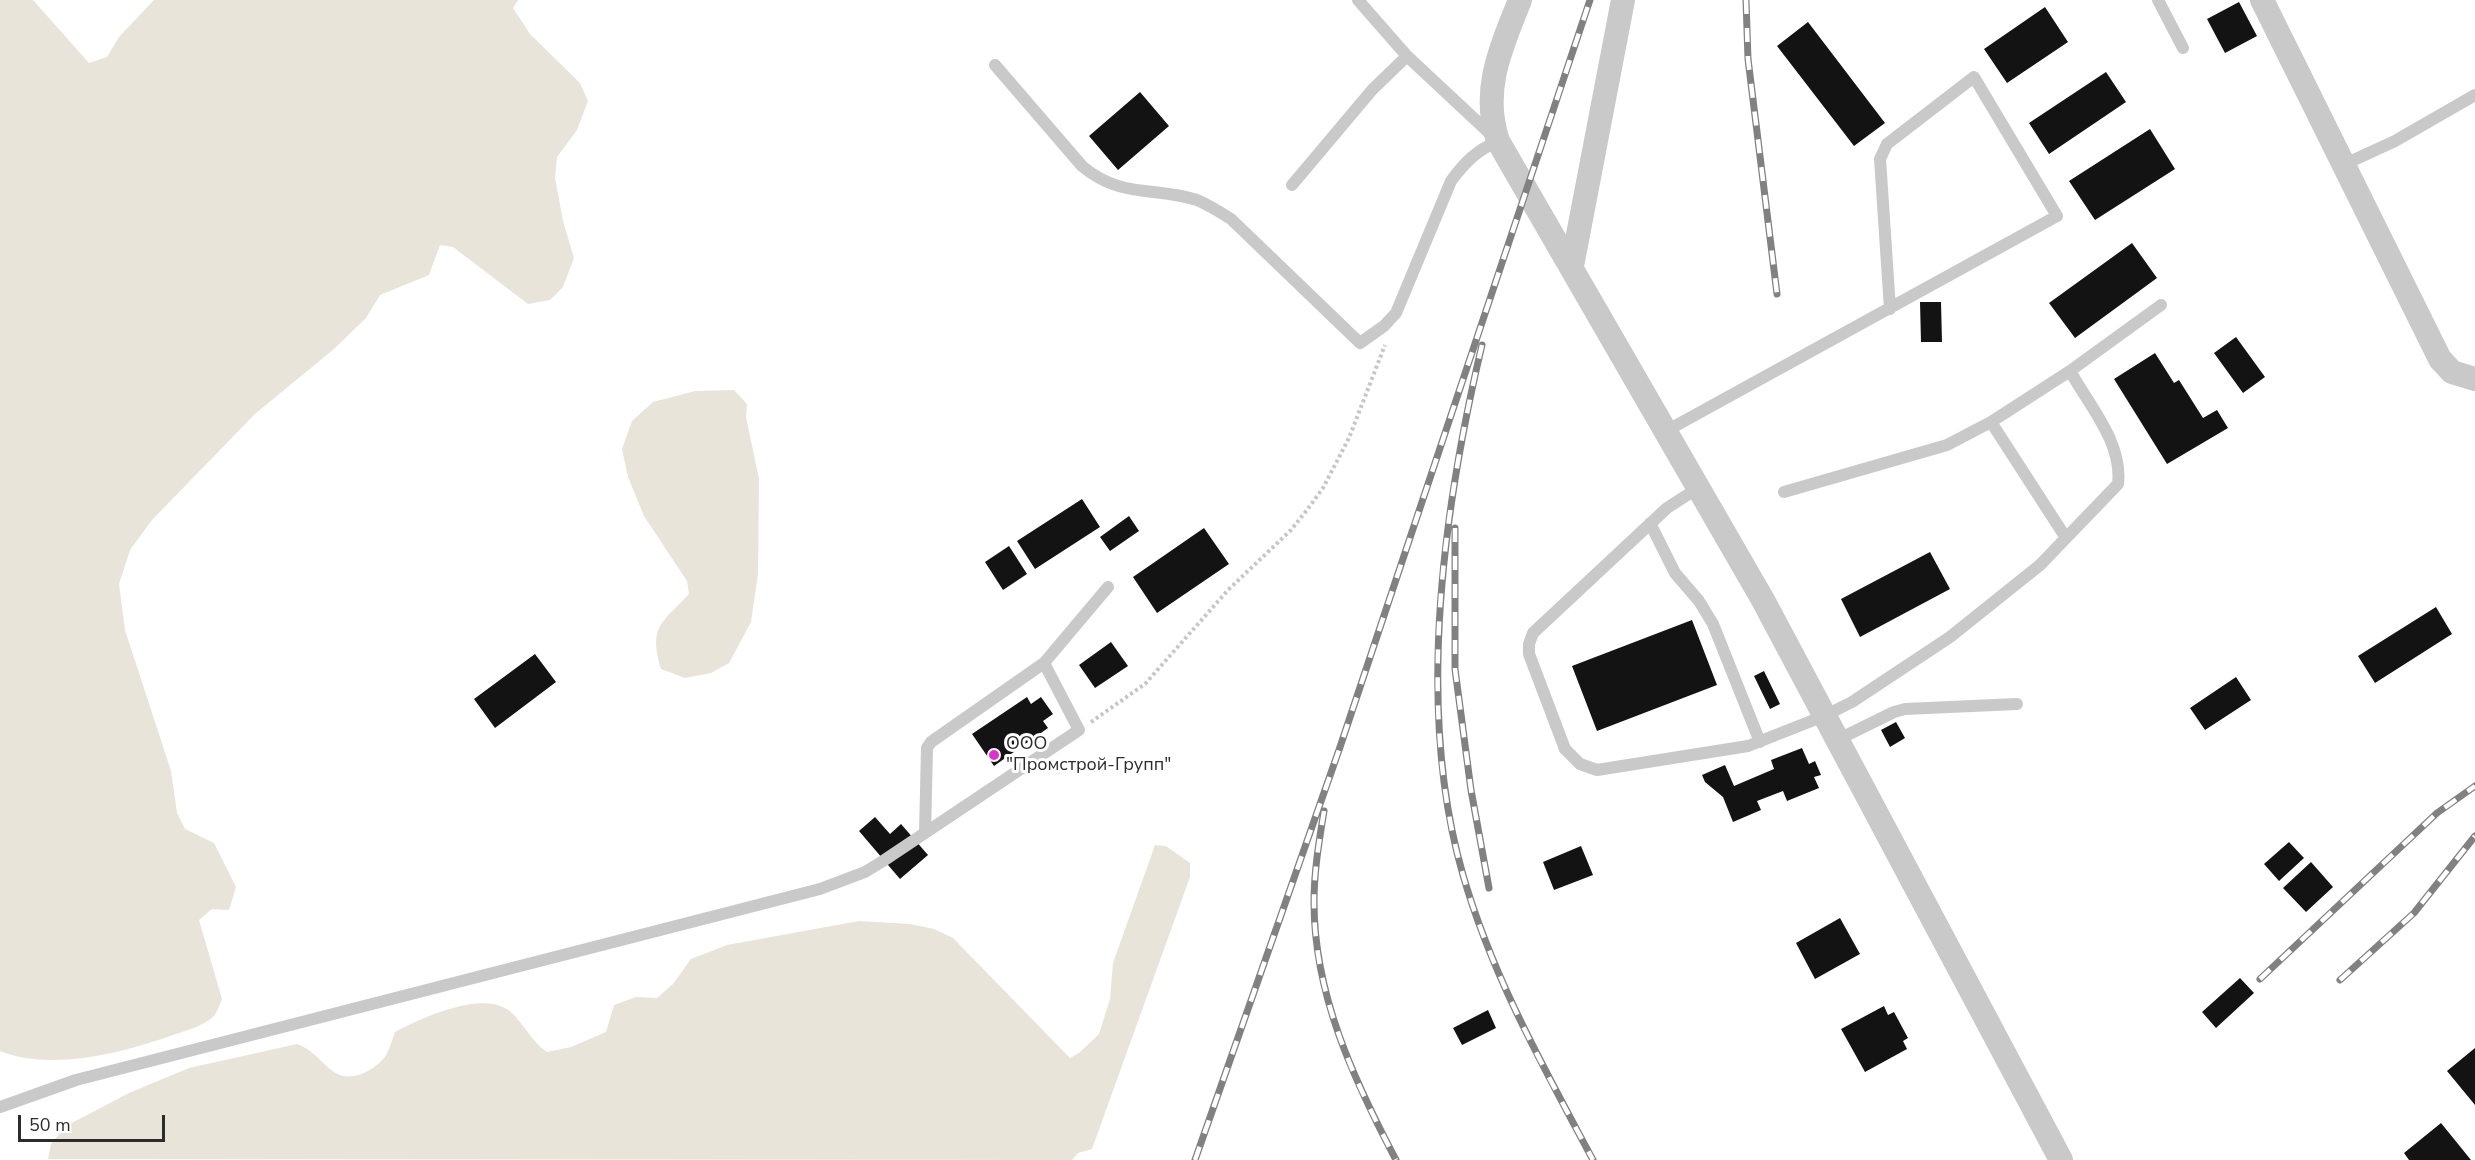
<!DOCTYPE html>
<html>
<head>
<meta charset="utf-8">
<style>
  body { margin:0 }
  #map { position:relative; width:2475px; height:1160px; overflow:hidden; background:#fff; font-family:"Nunito Sans",sans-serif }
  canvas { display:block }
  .scale { position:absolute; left:18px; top:1115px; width:147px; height:27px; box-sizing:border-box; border:3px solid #2c2c2c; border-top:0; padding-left:8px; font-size:18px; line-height:21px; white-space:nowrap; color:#2c2c2c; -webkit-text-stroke:4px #fff; paint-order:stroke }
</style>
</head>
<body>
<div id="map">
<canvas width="2475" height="1160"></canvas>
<div class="scale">50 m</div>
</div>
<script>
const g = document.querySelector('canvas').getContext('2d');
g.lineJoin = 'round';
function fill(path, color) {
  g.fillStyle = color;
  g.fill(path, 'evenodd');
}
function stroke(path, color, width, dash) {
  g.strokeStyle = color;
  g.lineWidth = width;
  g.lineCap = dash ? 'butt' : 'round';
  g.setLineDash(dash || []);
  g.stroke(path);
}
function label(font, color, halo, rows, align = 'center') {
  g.font = font + ' "Nunito Sans",sans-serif';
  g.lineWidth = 6;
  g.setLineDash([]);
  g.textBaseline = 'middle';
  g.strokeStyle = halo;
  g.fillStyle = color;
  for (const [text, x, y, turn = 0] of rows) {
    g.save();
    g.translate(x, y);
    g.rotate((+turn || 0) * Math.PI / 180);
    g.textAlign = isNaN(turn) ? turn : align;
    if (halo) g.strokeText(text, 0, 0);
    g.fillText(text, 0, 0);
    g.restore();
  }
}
const green = new Path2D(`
  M0,0H33L89,63L107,57L119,37L154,0H518L513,8L530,34L580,83L588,101L577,130L557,157L555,178L563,221L574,258L563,287L550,300L528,304L453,247L440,245L429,275L380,295L366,318L334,349L255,414L152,520L130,550L119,584L125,630L171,771L177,813L185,829L214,843L236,887L229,910L212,909L199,920L222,999C220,1004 217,1012 214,1016C205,1025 188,1030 176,1034C126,1052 52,1072 0,1051Z
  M734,390L747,404L746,417L759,479L758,574L751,622L729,663L711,673L685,678L661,669C648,626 662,623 689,594L687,581L644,516L628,477L622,449L632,421L653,402L695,391Z
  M1155,845L1166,846L1190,863V877L1092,1149L1078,1153L1072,1160L48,1159L51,1144L66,1126L129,1093L189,1068L297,1044C315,1051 319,1061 334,1072C350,1083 372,1072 384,1058C389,1052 392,1040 395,1032C422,1018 487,987 513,1014C526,1027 531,1041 547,1052L571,1047L606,1032L614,1005L636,997L657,998L673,984L691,959L727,945L859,921L910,924L934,929L953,938L1070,1058L1079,1053L1099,1034L1110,999L1113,963Z`);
const building = new Path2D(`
  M2239,2L2257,36L2225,53L2207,19Z
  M2045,7L2068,42L2007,83L1984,49Z
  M1808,22L1885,123L1854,146L1777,46Z
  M2106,72L2126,102L2049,154L2029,123Z
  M1140,92L1169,126L1118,170L1089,136Z
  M2150,129L2175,169L2095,220L2069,181Z
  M2132,243L2157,278L2075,338L2049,303Z
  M1920,302H1941L1942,342H1921Z
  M2236,337L2265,377L2243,393L2214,353Z
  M2155,353L2174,383L2179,380L2203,418L2217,410L2228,428L2167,464L2114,379Z
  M1082,499L1100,527L1035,569L1017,541Z
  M1129,516L1139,531L1110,551L1100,537Z
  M1204,528L1229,564L1157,613L1133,577Z
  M1009,546L1027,574L1003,590L985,562Z
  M1930,552L1950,589L1860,637L1841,599Z
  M2436,607L2452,634L2375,683L2358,656Z
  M1692,620L1717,685L1597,731L1572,666Z
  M1111,642L1128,666L1095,688L1079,665Z
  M535,654L556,682L495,728L474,699Z
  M1764,671L1780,704L1770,709L1754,676Z
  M2236,677L2251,700L2205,730L2190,708Z
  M1027,697L1031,704L1041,697L1053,714L1043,721L1048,728L994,766L972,734Z
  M1896,722L1905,738L1890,747L1881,730Z
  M1802,748L1809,764L1815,761L1821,775L1814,777L1819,788L1787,801L1783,791L1757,801L1761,810L1733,822L1723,797L1705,782L1702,775L1725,765L1734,786L1774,769L1771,760Z
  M875,817L890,834L901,824L928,855L900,879L859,831Z
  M2289,842L2304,858L2279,881L2264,864Z
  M1581,846L1593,875L1554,890L1543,862Z
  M2311,862L2333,887L2306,912L2283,888Z
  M1840,918L1860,954L1815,979L1796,943Z
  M2240,978L2254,993L2216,1028L2202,1012Z
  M1884,1006L1888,1015L1894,1012L1908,1038L1903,1041L1907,1049L1865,1072L1841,1029Z
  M1488,1010L1496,1028L1462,1045L1453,1028Z
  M2475,1048V1105L2447,1071Z
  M2441,1123L2471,1160H2409L2404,1153Z`);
const path = new Path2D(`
  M1091,722L1145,684L1228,590L1291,530L1307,510L1323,488L1349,438L1385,345`);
const service = new Path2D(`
  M2158,0L2183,48
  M995,65L1082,166C1121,199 1154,186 1197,200C1209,205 1220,212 1231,219L1360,343L1384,326L1396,313L1451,181C1465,162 1476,151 1498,141L1407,56L1358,0
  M2345,164L2395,141L2475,95
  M1292,185L1372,90L1407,56
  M1991,422L2066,538
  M1666,431L2057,216L1974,77L1887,144L1880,159L1890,309
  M1698,488L1667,508L1533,633L1529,644V654L1565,749L1580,764L1597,770L1748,746L1824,716L1852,702L1950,637L2040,565L2118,484C2123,443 2089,405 2070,371L2161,305
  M1784,492L1947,445L1991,422L2070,371
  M1650,523L1675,573L1699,601L1713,624L1760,742
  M1837,740L1894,712L1905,709L2017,704
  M925,833L927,748L931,742L1044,663
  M0,1107L76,1080L820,889L865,872L883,861L1079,730L1044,663L1108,587`);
const minor = new Path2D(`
  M1520,0C1501,48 1481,90 1498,141L1763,600L2061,1160
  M2262,0L2440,359L2452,372L2475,379
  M1572,266L1623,0`);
const rail = new Path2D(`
  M1746,0L1748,59L1777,294
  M1482,345C1443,510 1415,710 1463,875C1492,976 1544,1068 1593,1160
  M1455,528V669L1471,790L1489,888
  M1324,811C1319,842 1314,871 1314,902C1314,995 1354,1080 1396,1160
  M2260,979L2437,813L2475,786
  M2340,980L2414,913L2475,836
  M1195,1160L1339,750L1590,0`);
const markers = [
  [994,755,6,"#de33ca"]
];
const poiNames = [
  ["ООО",1006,745],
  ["\"Промстрой-Групп\"",1006,766]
];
fill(green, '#e9e4da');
fill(building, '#131313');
stroke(path, '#c6c6c6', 4, [3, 3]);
stroke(service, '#c9c9c9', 12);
stroke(minor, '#c9c9c9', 24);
stroke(rail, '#818181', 7);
stroke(rail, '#fff', 4.5, [14]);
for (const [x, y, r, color] of markers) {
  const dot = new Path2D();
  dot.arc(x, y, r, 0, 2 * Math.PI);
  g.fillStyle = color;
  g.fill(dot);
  stroke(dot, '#fff', 2);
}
label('18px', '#2c2c2c', '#fff', poiNames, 'left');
</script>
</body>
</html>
